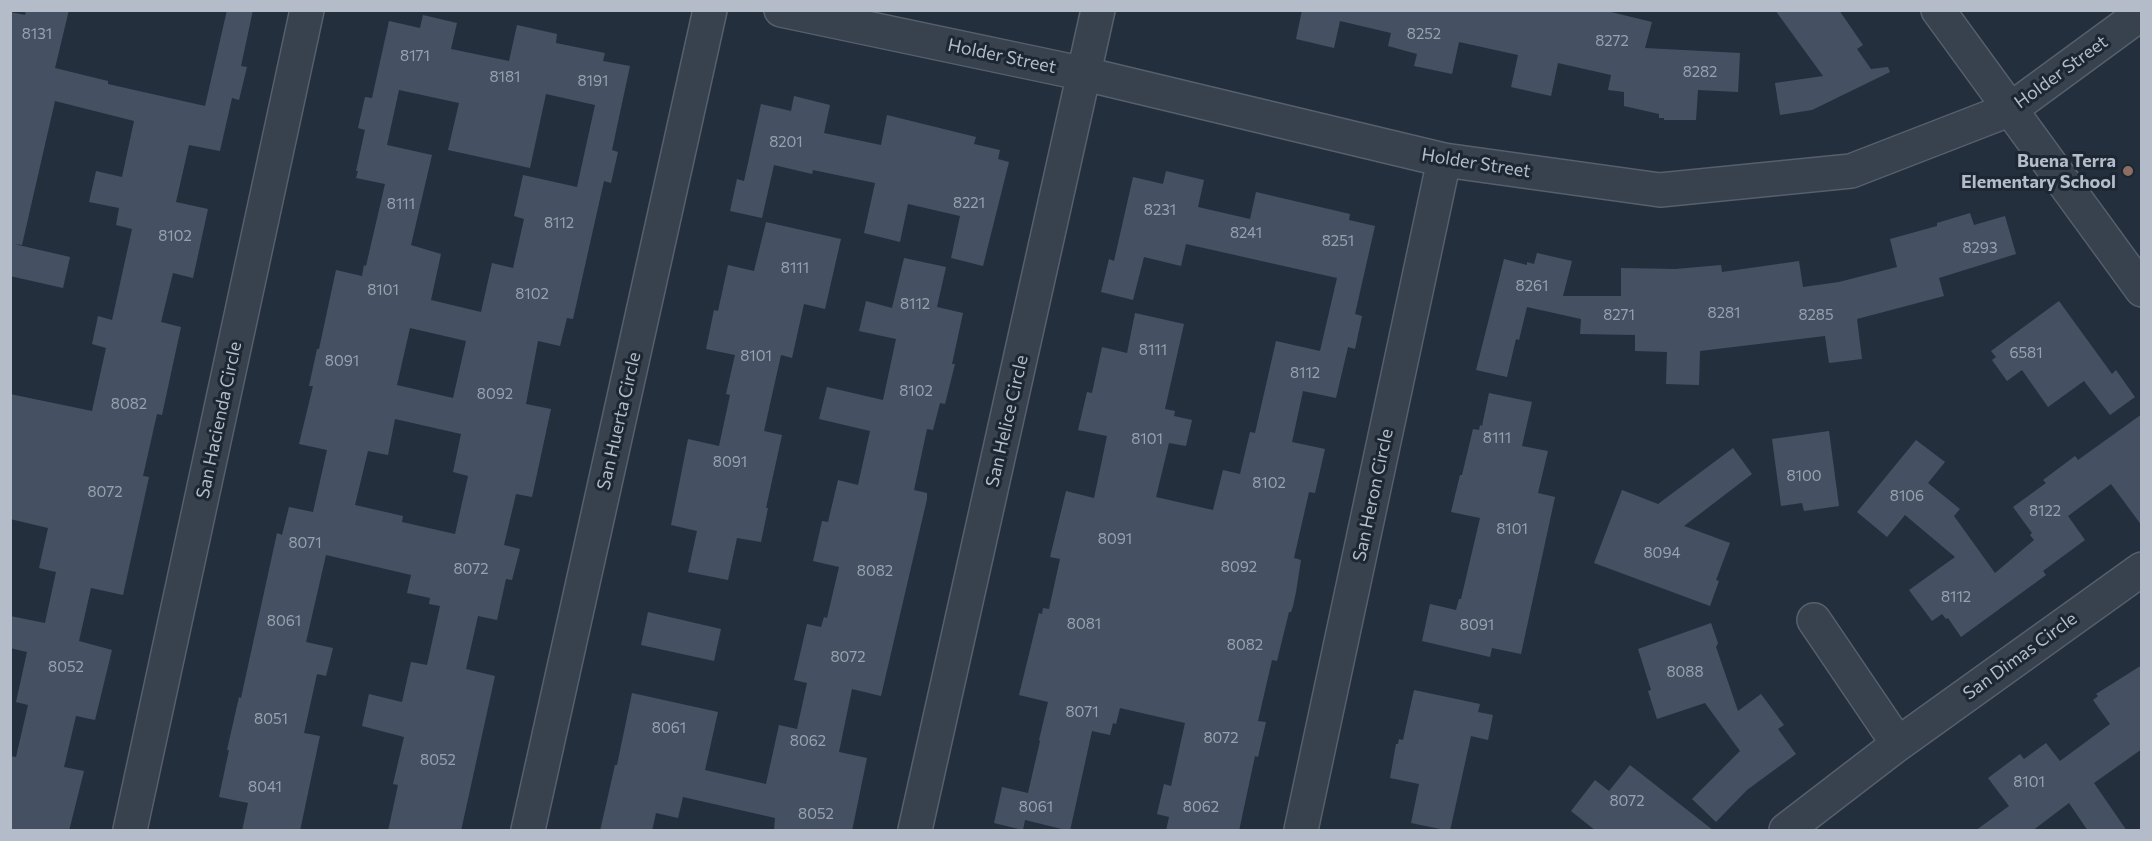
<!DOCTYPE html>
<html>
<head>
<meta charset="utf-8">
<style>
  body { margin:0 }
  #map { position:relative; width:2152px; height:841px; overflow:hidden; background:#242f3e; font-family:Commissioner,sans-serif }
  canvas { display:block }
  .frame { position:absolute; inset:0; border:12px solid #b4bcc9; pointer-events:none }
</style>
</head>
<body>
<div id="map">
<canvas width="2152" height="841"></canvas>
<div class="frame"></div>
</div>
<script>
const g = document.querySelector('canvas').getContext('2d');
g.lineJoin = 'round';
function fill(path, color) {
  g.fillStyle = color;
  g.fill(path, 'evenodd');
}
function stroke(path, color, width, dash) {
  g.strokeStyle = color;
  g.lineWidth = width;
  g.lineCap = dash ? 'butt' : 'round';
  g.setLineDash(dash || []);
  g.stroke(path);
}
function label(font, color, halo, rows, align = 'center') {
  g.font = font + ' Commissioner,sans-serif';
  g.lineWidth = 6;
  g.setLineDash([]);
  g.textBaseline = 'middle';
  g.strokeStyle = halo;
  g.fillStyle = color;
  for (const [text, x, y, turn = 0] of rows) {
    g.save();
    g.translate(x, y);
    g.rotate((+turn || 0) * Math.PI / 180);
    g.textAlign = isNaN(turn) ? turn : align;
    if (halo) g.strokeText(text, 0, 0);
    g.fillText(text, 0, 0);
    g.restore();
  }
}
const building = new Path2D(`
  M26,10H69L55,68L108,81V84L205,106L227,10H253L241,66L247,67L239,100L232,98L220,151L189,145L176,202L208,209L193,278L173,273L161,322L181,327L162,415L157,414L143,476L149,477L123,595L91,588L79,641L112,650L95,720L76,716L64,767L84,771L69,831H10V756L16,757L28,705L16,702L27,652L10,648V616L45,623L56,572L39,568L48,528L10,519V394L92,411L106,348L92,344L98,316L112,320L132,229L116,225L119,208L89,202L96,171L122,177L134,121L55,101L22,245L14,244L70,257L63,288L10,276V12L25,15Z
  M1302,10H1603L1652,22L1645,48L1740,53L1738,92L1698,90L1696,120H1664V118H1659V114L1624,106V92L1608,90L1611,75L1558,63L1551,96L1511,87L1518,55L1459,42L1452,74L1414,66L1417,54L1388,46L1391,33L1340,21L1334,48L1296,39Z
  M1775,10H1839L1863,45L1857,49L1871,69L1888,67L1890,72L1812,110L1780,115L1775,83L1823,76Z
  M423,15L457,23L451,49L509,61L517,25L557,34L556,43L605,53L603,61L630,66L612,150L618,152L611,183L604,181L573,319L567,318L560,346L538,341L526,404L551,409L532,497L516,494L504,545L520,549L512,580L506,579L497,620L478,616L466,669L495,676L461,831H388L398,785L393,784L404,737L362,726L369,694L402,702L411,662L427,665L440,606L429,604L430,598L407,593L411,575L326,555L306,642L333,648L326,676L317,674L304,733L320,736L300,831H242L248,803L219,797L229,750H227L239,697L241,698L277,533L282,535L289,507L313,512L327,450L299,444L313,386H309L317,349H319L336,270L362,276L364,265L366,266L385,184L356,178L358,171H356L365,130L358,128L365,97L372,98L389,21L420,28ZM399,90L459,103L448,150L530,168L546,94L595,105L577,187L523,175L514,216L524,219L513,268L492,263L481,312L431,300L441,254L411,245L432,155L387,145ZM410,328L466,341L453,398L397,385ZM395,419L461,434L453,472L468,476L455,534L402,522L403,516L355,505L368,451L388,455Z
  M794,96L830,105L824,133L881,145L887,115L976,137L974,144L1000,150L998,159L1009,162L983,266L951,258L960,216L908,204L900,242L864,233L875,183L813,170L812,174L774,165L762,218L730,211L737,179L744,181L761,104L791,111Z
  M1166,171L1204,180L1198,207L1250,219L1256,192L1350,214L1349,220L1375,226L1355,314L1362,316L1355,349L1348,347L1336,398L1303,391L1292,442L1325,449L1315,493L1309,492L1294,558L1301,560L1296,592L1293,606L1291,612H1289L1277,661L1272,660L1258,721L1266,722L1258,757L1255,756L1239,831H1166L1169,817L1157,814L1164,784L1171,786L1185,723L1120,708L1116,724L1113,723L1110,735L1092,731L1070,831L1025,820L1023,830L994,823L1002,787L1028,793L1040,741L1039,740L1048,702L1019,695L1039,613L1042,614L1043,608L1049,609L1060,559L1050,557L1066,491L1094,498L1107,436L1078,430L1087,392L1092,393L1102,347L1127,353L1135,313L1184,324L1165,409L1175,411L1174,416L1192,420L1186,446L1169,443L1156,497L1213,510L1223,470L1240,474L1250,432L1255,433L1276,341L1320,351L1337,278L1186,244L1181,266L1144,257L1133,300L1101,292L1109,259L1114,261L1133,177L1163,184Z
  M1970,213L1974,225L2005,216L2016,254L1939,278L1944,296L1857,319L1862,359L1829,363L1825,336L1700,351L1699,385L1666,384L1667,352L1635,351V335L1580,334L1581,319L1527,307L1519,340L1516,339L1507,377L1476,370L1504,259L1527,265V262L1534,264L1537,253L1572,261L1563,296H1621V268L1675,269L1721,265L1722,272L1799,261L1803,287L1839,282L1897,267L1890,239L1937,226V223Z
  M766,222L841,239L825,309L804,304L792,358L781,355L764,431L782,435L766,508H768L761,542L737,538L728,580L688,572L697,531L671,525L688,439L719,446L730,395L726,394L735,355L706,349L714,310L718,311L728,265L754,271Z
  M904,258L946,267L937,307L963,313L952,364H955L945,404L940,403L933,430L927,429L914,490L927,493V499L881,696L852,689L839,752L867,758L852,831H774L775,818L683,797L678,818L656,813L652,831H600L615,765H617L632,693L718,712L705,770L766,784L779,725L797,729L807,683L794,680L807,624L821,627L824,617L827,618L839,567L813,561L822,521L828,522L838,480L858,485L870,431L819,419L827,387L883,400L896,339L859,331L866,301L892,308Z
  M2059,301L2112,374L2116,370L2135,397L2110,415L2084,381L2048,407L2022,370L2007,381L1992,360L1996,357L1991,351Z
  M1489,393L1532,402L1522,446L1548,451L1538,493L1555,497L1521,654L1492,648L1490,657L1422,641L1430,604L1456,610L1459,599H1461L1480,518L1451,512L1460,475H1462L1473,429L1479,430L1480,425L1482,426Z
  M2142,414V526L2111,484L2068,516L2085,540L2043,571L2046,575L1961,637L1948,618L1946,619L1942,614L1932,621L1909,590L1955,557L1905,515L1887,537L1857,512L1916,440L1945,462L1928,483L1960,509L1954,516L1995,573L2034,540L2030,535L2032,533L2013,507L2046,483L2043,480L2075,456L2078,460Z
  M1829,431L1839,506L1804,511L1802,503L1781,506L1772,439Z
  M1733,448L1752,474L1684,526L1730,543L1716,580L1719,581L1710,606L1594,563L1622,490L1658,504Z
  M648,612L721,629L714,661L641,645Z
  M1711,623L1718,643L1716,647L1738,711L1761,694L1784,725L1778,729L1796,754L1747,790L1716,822L1692,799L1740,751L1705,703L1657,719L1648,691L1651,690L1638,649Z
  M2142,665V749L2094,783L2127,831H2088L2069,803L2032,831H1975L2009,806L1988,778L2020,754L2024,759L2046,743L2060,761L2110,724L2093,700L2098,696L2096,694Z
  M1414,690L1480,704L1478,712L1493,715L1488,740L1471,736L1450,831L1411,823L1419,784L1390,778L1396,744H1398L1399,739L1403,740Z
  M1630,765L1714,831H1596L1571,811L1595,780L1609,791Z`);
const minor = new Path2D(`
  M781,10L1085,74L1444,160L1660,190L1851,171L2011,109L2142,13
  M1938,10L2142,290
  M1814,620L1898,744
  M130,830L307,10
  M528,830L710,10
  M915,830L1098,10
  M1301,830L1444,160
  M1786,830L1898,744L2142,569`);
const markers = [
  [2128,171,6,"#8d6e63"]
];
const numberNames = [
  ["8131",37,34],
  ["8252",1424,34],
  ["8272",1612,41],
  ["8171",415,56],
  ["8282",1700,72],
  ["8181",505,77],
  ["8191",593,81],
  ["8201",786,142],
  ["8221",969,203],
  ["8111",401,204],
  ["8231",1160,210],
  ["8112",559,223],
  ["8241",1246,233],
  ["8102",175,236],
  ["8251",1338,241],
  ["8293",1980,248],
  ["8111",795,268],
  ["8261",1532,286],
  ["8101",383,290],
  ["8102",532,294],
  ["8112",915,304],
  ["8281",1724,313],
  ["8271",1619,315],
  ["8285",1816,315],
  ["8111",1153,350],
  ["6581",2026,353],
  ["8101",756,356],
  ["8091",342,361],
  ["8112",1305,373],
  ["8102",916,391],
  ["8092",495,394],
  ["8082",129,404],
  ["8111",1497,438],
  ["8101",1147,439],
  ["8091",730,462],
  ["8100",1804,476],
  ["8102",1269,483],
  ["8072",105,492],
  ["8106",1907,496],
  ["8122",2045,511],
  ["8101",1512,529],
  ["8091",1115,539],
  ["8071",305,543],
  ["8094",1662,553],
  ["8092",1239,567],
  ["8072",471,569],
  ["8082",875,571],
  ["8112",1956,597],
  ["8061",284,621],
  ["8081",1084,624],
  ["8091",1477,625],
  ["8082",1245,645],
  ["8072",848,657],
  ["8052",66,667],
  ["8088",1685,672],
  ["8071",1082,712],
  ["8051",271,719],
  ["8061",669,728],
  ["8072",1221,738],
  ["8062",808,741],
  ["8052",438,760],
  ["8101",2029,782],
  ["8041",265,787],
  ["8072",1627,801],
  ["8061",1036,807],
  ["8062",1201,807],
  ["8052",816,814]
];
const streetNames = [
  ["Holder Street",1002,56,12],
  ["Holder Street",2061,72,-36],
  ["Holder Street",1476,163,9],
  ["San Hacienda Circle",219,420,-78],
  ["San Huerta Circle",619,421,-77],
  ["San Helice Circle",1007,421,-77],
  ["San Heron Circle",1373,495,-78],
  ["San Dimas Circle",2020,656,-36]
];
const poiNames = [
  ["Buena Terra",2116,161],
  ["Elementary School",2116,182]
];
fill(building, '#455162');
stroke(minor, '#565f6c', 36);
stroke(minor, '#38414e', 33);
for (const [x, y, r, color] of markers) {
  const dot = new Path2D();
  dot.arc(x, y, r, 0, 2 * Math.PI);
  g.fillStyle = color;
  g.fill(dot);
  stroke(dot, '#1d2633', 2);
}
label('15px', '#98a1af', null, numberNames);
label('18px', '#b4bcc9', '#1d2633', streetNames);
label('bold 18px', '#b4bcc9', '#1d2633', poiNames, 'right');
</script>
</body>
</html>
